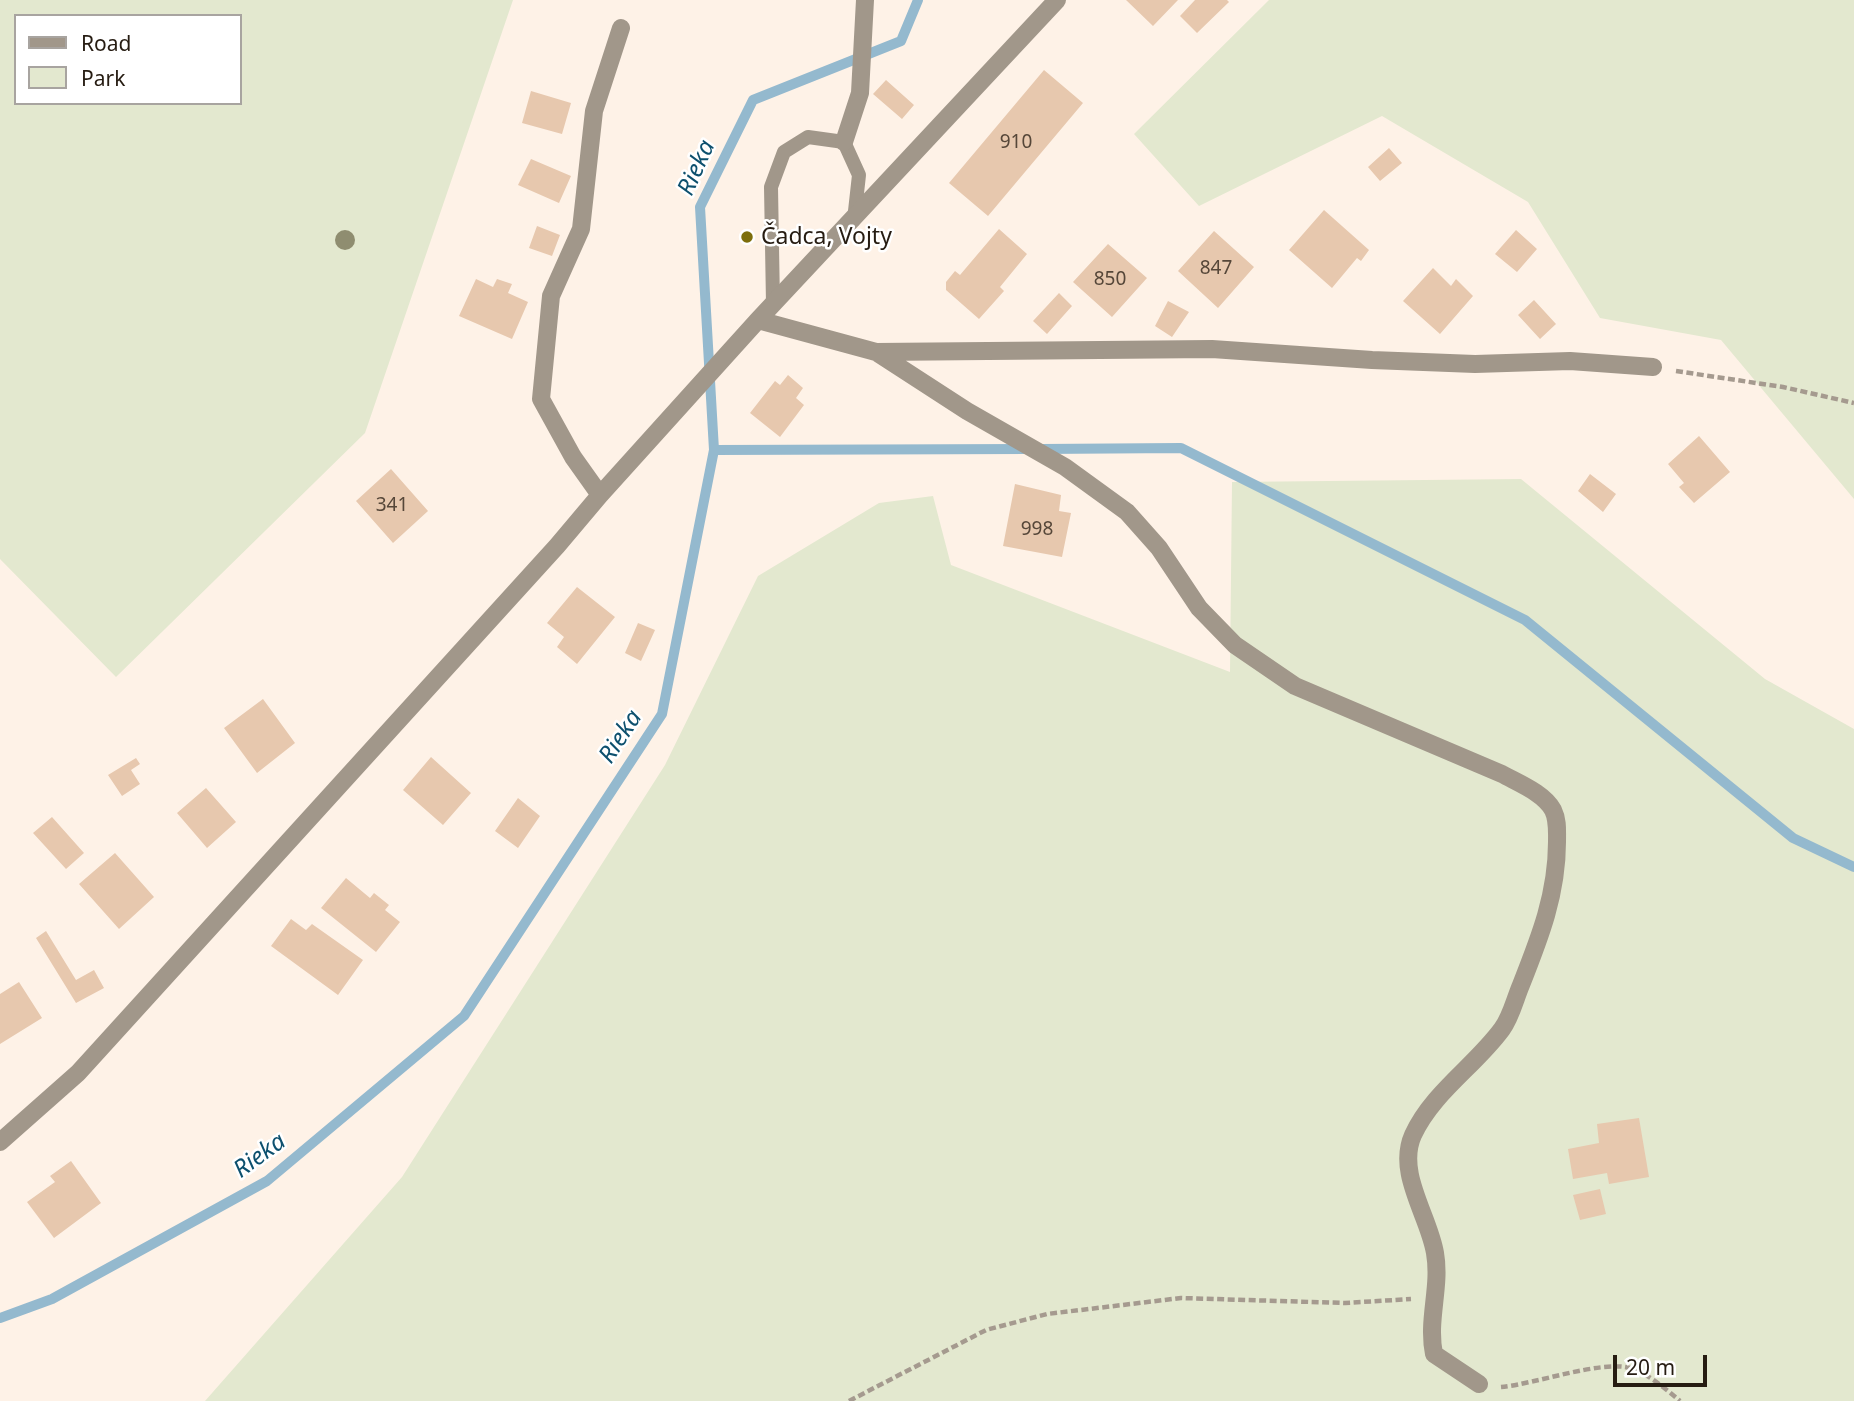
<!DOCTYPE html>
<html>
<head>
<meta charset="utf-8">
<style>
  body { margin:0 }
  #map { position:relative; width:1854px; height:1401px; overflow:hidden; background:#fef2e7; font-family:"Noto Sans",sans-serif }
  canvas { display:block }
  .legend { position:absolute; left:14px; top:14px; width:228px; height:91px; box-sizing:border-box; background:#fff; border:2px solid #a8a4a0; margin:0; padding:9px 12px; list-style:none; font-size:21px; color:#261c12 }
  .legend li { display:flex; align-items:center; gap:14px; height:35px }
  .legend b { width:35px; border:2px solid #a8a4a0 }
  .scale { position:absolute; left:1613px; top:1355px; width:94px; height:32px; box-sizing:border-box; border:4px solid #261c12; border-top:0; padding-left:9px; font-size:21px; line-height:24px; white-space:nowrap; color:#261c12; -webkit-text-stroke:5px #fff; paint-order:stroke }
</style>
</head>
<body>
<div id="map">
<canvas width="1854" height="1401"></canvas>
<ul class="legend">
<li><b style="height:9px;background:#a1978a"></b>Road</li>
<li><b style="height:19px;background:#e3e8cf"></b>Park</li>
</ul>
<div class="scale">20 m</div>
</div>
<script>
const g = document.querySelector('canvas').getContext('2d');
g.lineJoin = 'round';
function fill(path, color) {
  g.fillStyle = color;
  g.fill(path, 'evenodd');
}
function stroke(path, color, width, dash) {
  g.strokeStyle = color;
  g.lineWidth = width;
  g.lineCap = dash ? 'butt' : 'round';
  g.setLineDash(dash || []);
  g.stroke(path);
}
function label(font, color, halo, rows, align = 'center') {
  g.font = font + ' "Noto Sans",sans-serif';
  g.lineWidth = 5;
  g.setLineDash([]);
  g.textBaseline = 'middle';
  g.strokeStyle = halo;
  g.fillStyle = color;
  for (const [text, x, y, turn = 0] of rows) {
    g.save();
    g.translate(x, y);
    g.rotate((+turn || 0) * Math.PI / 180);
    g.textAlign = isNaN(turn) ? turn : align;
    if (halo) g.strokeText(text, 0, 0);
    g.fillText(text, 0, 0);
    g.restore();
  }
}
const green = new Path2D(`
  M0,0H513L365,433L116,677L0,559ZM16,16H240V103H16Z
  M1269,0H1854V499L1721,340L1600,318L1528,202L1382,116L1199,206L1134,134Z
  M1521,479L1765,679L1854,729V1401H205L402,1177L665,765L758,576L879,503L933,496L951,565L1230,672L1232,482Z`);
const stream = new Path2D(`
  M1041,449L1181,448L1525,620L1793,838L1854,867
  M714,450L1026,449
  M0,1318L52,1299L267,1181L464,1016L662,714L714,450L700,207L753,100L901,41L918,0`);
const building = new Path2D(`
  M1126,0H1178L1153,26Z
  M1195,0H1227L1229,2L1197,33L1180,16Z
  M1044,70L1083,103L988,216L949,183Z
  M886,80L914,105L902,119L873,94Z
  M531,91L571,103L562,134L522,123Z
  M1389,148L1402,163L1380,181L1368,167Z
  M531,159L571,176L559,203L518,185Z
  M1324,210L1369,250L1361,261L1357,258L1332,288L1289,250Z
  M537,226L560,235L552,256L529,248Z
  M999,229L1027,254L1000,287L1004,291L979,319L946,290V282L955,271L960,275Z
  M1516,230L1537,249L1517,272L1495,254Z
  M1214,231L1254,267L1218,308L1178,271Z
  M1108,244L1147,278L1112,317L1073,282Z
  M1433,268L1451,286L1456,279L1473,296L1440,334L1403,301Z
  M476,279L493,287L497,279L512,284L508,293L528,302L512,339L459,316Z
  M1059,293L1072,306L1047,334L1033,321Z
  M1534,300L1556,324L1540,339L1518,315Z
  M1168,301L1189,312L1172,337L1155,326Z
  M788,375L803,388L796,398L804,405L780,437L750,413L775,381L780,385Z
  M1699,436L1730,472L1694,503L1679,487L1684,483L1668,464Z
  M391,469L428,511L393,543L356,501Z
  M1590,474L1616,494L1603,512L1578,491Z
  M1015,484L1061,495L1059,511L1071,513L1062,557L1003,546Z
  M577,587L615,617L577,664L557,647L564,637L547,623Z
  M638,623L655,630L641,661L625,653Z
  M263,699L295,743L257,773L224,728Z
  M431,757L471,793L443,825L403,790Z
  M136,758L140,764L131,770L140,784L122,796L108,775Z
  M206,788L236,822L207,848L177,813Z
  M518,798L540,816L518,848L495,831Z
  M52,817L84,853L66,869L33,833Z
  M115,853L154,897L119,929L79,884Z
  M346,878L370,898L374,893L389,905L385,910L400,922L376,952L321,908Z
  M291,919L306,930L312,924L363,960L338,995L271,946Z
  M46,931L76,980L94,970L104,988L76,1003L36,938Z
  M19,982L42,1018L0,1044V994Z
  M1639,1118L1649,1177L1609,1184L1607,1173L1573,1179L1568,1149L1599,1143L1597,1124Z
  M71,1161L101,1203L54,1238L27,1202L55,1182L50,1176Z
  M1600,1189L1606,1214L1580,1220L1573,1195Z`);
const path = new Path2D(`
  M1676,371L1783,387L1854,403
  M1501,1387C1535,1384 1601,1360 1630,1368C1647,1373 1666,1389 1680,1401
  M849,1401L986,1330L1047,1314L1181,1298L1345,1303L1411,1299`);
const lane = new Path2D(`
  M773,304L771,187L784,152L808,137L844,142L859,175L854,220`);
const street = new Path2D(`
  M844,142L860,93L865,0
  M758,320L876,352L967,411L1065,467L1127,512L1159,548L1199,608L1235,645L1295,686L1502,774C1518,783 1544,793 1553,810C1558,820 1557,831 1557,842C1557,894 1540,937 1521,985C1515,999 1511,1017 1502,1029C1475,1066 1433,1092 1413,1135C1396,1173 1429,1216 1435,1253C1441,1287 1427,1320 1434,1354L1479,1384
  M876,352L1212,349L1372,360L1475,364L1570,361L1653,367
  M600,495L573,457L541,399L551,296L581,229L594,111L621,28
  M0,1142L78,1073L557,546L600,495L758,320L1057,0`);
const trees = [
  [345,240]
];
const markers = [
  [747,237,7,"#7d6e0c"]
];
const numberNames = [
  ["910",1016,143],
  ["847",1216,269],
  ["850",1110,280],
  ["341",392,506],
  ["998",1037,530]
];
const poiNames = [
  ["Čadca, Vojty",761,237]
];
const waterNames = [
  ["Rieka",697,168,-66],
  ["Rieka",621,737,-57],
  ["Rieka",260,1156,-36]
];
fill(green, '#e3e8cf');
stroke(stream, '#94b9ce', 10);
fill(building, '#e7c8ae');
stroke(path, '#a59a8f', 4.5, [7, 3.5]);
stroke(lane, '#a1978a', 14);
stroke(street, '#a1978a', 18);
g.fillStyle = '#8f8d70';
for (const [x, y] of trees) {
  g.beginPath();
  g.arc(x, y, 10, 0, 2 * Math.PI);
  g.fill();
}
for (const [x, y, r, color] of markers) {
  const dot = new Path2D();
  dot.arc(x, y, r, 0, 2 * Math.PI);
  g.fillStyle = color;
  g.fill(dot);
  stroke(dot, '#fff', 2.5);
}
label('19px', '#564739', null, numberNames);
label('23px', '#261c12', '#fff', poiNames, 'left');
label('italic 24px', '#0d506e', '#fff', waterNames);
</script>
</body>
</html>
